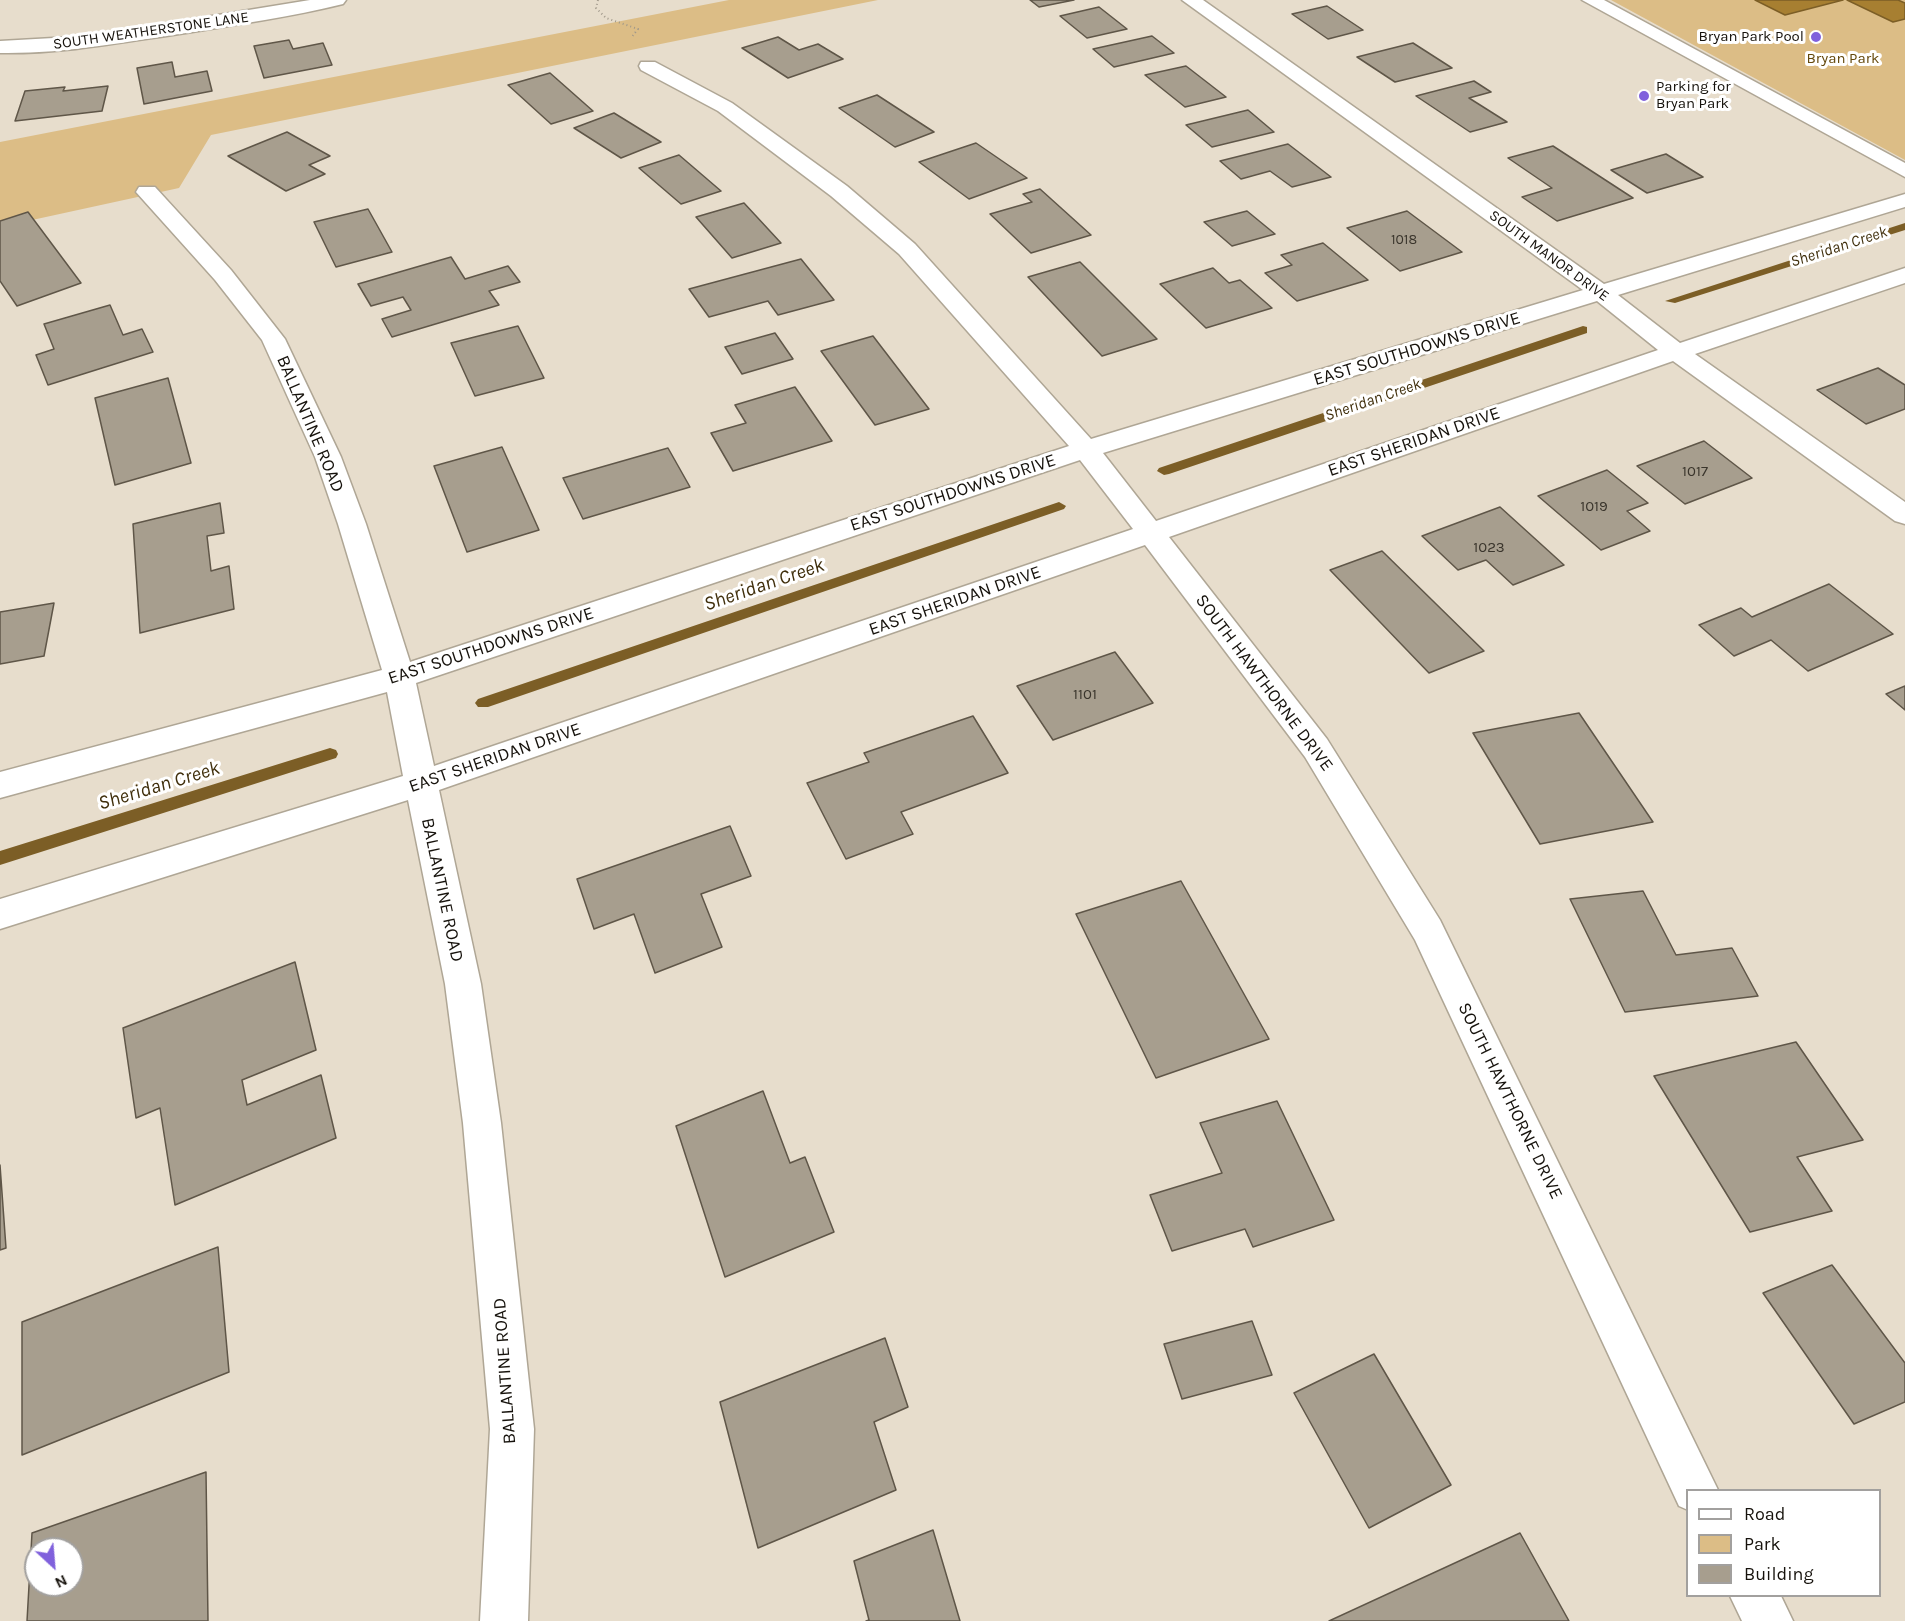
<!DOCTYPE html>
<html>
<head>
<meta charset="utf-8">
<style>
  body { margin:0 }
  #map { position:relative; width:1905px; height:1621px; overflow:hidden; background:#e7ddcc; font-family:Karla,sans-serif }
  canvas { display:block }
  .legend { position:absolute; left:1686px; top:1489px; width:195px; height:108px; box-sizing:border-box; background:#fff; border:2px solid #a2a09e; margin:0; padding:8px 10px; list-style:none; font-size:18px; color:#16120c }
  .legend li { display:flex; align-items:center; gap:12px; height:30px }
  .legend b { width:30px; border:2px solid #a2a09e }
  .north { position:absolute; left:24px; top:1537px; width:60px; height:60px; box-sizing:border-box; background:#fff; border:2px solid #a2a09e; border-radius:50%; rotate:154deg; font-size:16px; font-weight:700; line-height:24px; text-align:center; color:#16120c }
  .north::after { content:''; display:block; margin:auto; width:21px; height:27px; background:#8061dc; clip-path:polygon(50% 0,100% 100%,50% 72%,0 100%) }
</style>
</head>
<body>
<div id="map">
<canvas width="1905" height="1621"></canvas>
<ul class="legend">
<li><b style="height:8px;background:#fff"></b>Road</li>
<li><b style="height:16px;background:#dcbd86"></b>Park</li>
<li><b style="height:16px;background:#a79e8e"></b>Building</li>
</ul>
<div class="north">N</div>
</div>
<script>
const g = document.querySelector('canvas').getContext('2d');
g.lineJoin = 'round';
function fill(path, color) {
  g.fillStyle = color;
  g.fill(path, 'evenodd');
}
function stroke(path, color, width, dash) {
  g.strokeStyle = color;
  g.lineWidth = width;
  g.lineCap = dash ? 'butt' : 'round';
  g.setLineDash(dash || []);
  g.stroke(path);
}
function label(font, color, halo, rows, align = 'center') {
  g.font = font + ' Karla,sans-serif';
  g.lineWidth = 6;
  g.setLineDash([]);
  g.textBaseline = 'middle';
  g.strokeStyle = halo;
  g.fillStyle = color;
  for (const [text, x, y, turn = 0] of rows) {
    g.save();
    g.translate(x, y);
    g.rotate((+turn || 0) * Math.PI / 180);
    g.textAlign = isNaN(turn) ? turn : align;
    if (halo) g.strokeText(text, 0, 0);
    g.fillText(text, 0, 0);
    g.restore();
  }
}
const green = new Path2D(`
  M729,0H878L211,135L179,188L0,227V142Z
  M1611,0H1905V160Z`);
const water = new Path2D(`
  M1755,0H1843L1785,15Z
  M1847,0H1898L1905,3V19L1893,22Z`);
const stream = new Path2D(`
  M1905,223V230L1675,303L1665,301Z
  M1583,326L1587,327V333L1169,474L1164,475L1157,471L1159,468Z
  M1059,502L1066,506L1064,509L488,707H478L475,703L478,699Z
  M330,748L336,750L338,754L336,758L0,865V851Z`);
const building = new Path2D(`
  M1030,0H1074L1039,7Z
  M1327,6L1363,30L1328,39L1292,14Z
  M1099,7L1127,29L1087,38L1060,16Z
  M1152,36L1174,53L1114,67L1093,49Z
  M778,37L799,50L818,44L843,59L788,78L742,48Z
  M289,40L293,49L323,43L332,65L264,78L254,46Z
  M1413,43L1452,68L1395,82L1357,57Z
  M172,62L175,77L207,71L212,91L144,104L137,68Z
  M1186,66L1226,97L1185,107L1145,75Z
  M550,73L593,111L551,124L508,85Z
  M1474,81L1491,92L1469,98L1507,122L1470,132L1416,96Z
  M108,86L102,111L15,121L25,91L65,87L63,91Z
  M877,95L934,132L895,147L839,108Z
  M1248,110L1274,132L1212,147L1186,125Z
  M614,113L661,142L621,158L574,128Z
  M287,132L330,156L309,165L325,174L286,191L228,156Z
  M976,143L1027,178L969,199L919,162Z
  M1288,144L1331,177L1292,187L1270,171L1241,179L1220,161Z
  M1553,146L1633,198L1557,221L1522,197L1552,188L1508,158Z
  M1666,154L1703,177L1647,193L1611,170Z
  M679,155L721,191L681,204L639,168Z
  M1040,189L1091,235L1031,253L990,214L1032,202L1023,194Z
  M744,203L781,243L732,258L696,217Z
  M368,209L392,252L336,267L314,222Z
  M1247,211L1275,234L1232,246L1204,222Z
  M1407,211L1462,252L1400,271L1347,228Z
  M28,212L81,283L17,306L0,281V221Z
  M1323,243L1368,280L1297,301L1265,273L1292,265L1281,255Z
  M451,257L465,279L508,266L520,282L489,291L499,305L392,337L382,319L411,310L403,297L371,306L358,284Z
  M801,259L834,300L778,315L768,301L709,317L689,289Z
  M1080,262L1157,339L1102,356L1028,277Z
  M1213,268L1229,283L1240,280L1272,308L1206,328L1160,284Z
  M110,305L123,335L142,329L153,352L48,385L36,355L54,349L44,324Z
  M518,326L544,378L475,396L451,343Z
  M775,333L793,359L742,374L725,347Z
  M873,336L929,409L875,425L821,351Z
  M1878,368L1905,385V409L1866,424L1817,390Z
  M168,378L191,463L115,485L95,398Z
  M795,387L832,441L733,471L711,433L746,423L735,405Z
  M1704,441L1752,478L1685,504L1637,466Z
  M502,447L539,530L467,552L434,466Z
  M668,448L690,487L583,519L563,478Z
  M1607,470L1648,503L1627,511L1650,531L1601,550L1538,496Z
  M220,503L224,533L207,536L211,571L229,566L234,609L140,633L133,524Z
  M1500,507L1564,565L1513,585L1486,560L1458,570L1422,536Z
  M1382,551L1484,651L1429,673L1330,570Z
  M1829,584L1893,634L1808,671L1771,640L1734,656L1699,625L1741,608L1752,617Z
  M54,603L44,656L0,664V612Z
  M1115,652L1153,703L1053,740L1017,686Z
  M1905,686V710L1886,694Z
  M1579,713L1653,822L1540,844L1473,733Z
  M973,716L1008,773L901,812L913,834L846,859L807,783L869,762L864,753Z
  M730,826L751,876L701,894L722,947L655,973L634,914L594,929L577,879Z
  M1181,881L1269,1039L1156,1078L1076,914Z
  M1643,891L1676,955L1732,948L1758,996L1625,1012L1570,899Z
  M295,962L316,1050L242,1080L247,1105L321,1075L336,1138L175,1205L160,1108L136,1118L123,1028Z
  M1796,1042L1863,1140L1797,1157L1832,1211L1750,1232L1654,1076Z
  M763,1091L790,1163L805,1157L834,1232L725,1277L676,1126Z
  M1277,1101L1334,1220L1253,1247L1245,1229L1172,1251L1150,1195L1222,1173L1200,1123Z
  M0,1165L6,1248L0,1250Z
  M218,1247L229,1372L22,1455V1322Z
  M1832,1265L1905,1363V1402L1854,1424L1763,1293Z
  M1252,1321L1272,1375L1182,1399L1164,1344Z
  M885,1338L908,1407L874,1422L896,1490L758,1548L720,1402Z
  M1374,1354L1451,1485L1369,1528L1294,1393Z
  M206,1472L208,1621H27L32,1533ZM36,1549H72V1585H36Z
  M933,1530L960,1621H866L869,1620L854,1561Z
  M1520,1533L1569,1621H1329Z`);
const path = new Path2D(`
  M598,0L596,8L606,18L638,29L631,38`);
const street = new Path2D(`
  M310,0H346L343,4C292,17 238,24 186,33C124,42 63,54 0,53V41L89,36Z
  M1182,0H1203L1604,284L1905,194V207L1618,295L1680,343L1905,268V283L1695,354L1905,502V524L1895,521L1673,361L1169,537L1327,739L1440,920L1718,1490H1688V1510L1679,1506L1415,940L1305,757L1145,545L439,790L481,984L501,1123L534,1429L528,1621H480L490,1429L463,1123L445,984L408,800L0,929V899L403,776L387,692L0,798V772L382,670L338,524L315,457L262,340L215,280L136,192L139,187H155L231,270L285,339L341,457L366,524L410,662L1069,446L899,254L831,196L718,111L641,70L639,66L641,62H655L732,103L847,186L915,244L1091,439L1583,290ZM1597,301L1658,350L1156,521L1103,453ZM1080,460L1133,529L434,766L416,683Z
  M1582,0H1604L1905,163V177Z
  M1730,1596H1781L1793,1621H1742Z`);
const markers = [
  [1816,37,6,"#8061dc"],
  [1644,96,6,"#8061dc"]
];
const farNumbernames = [
  ["1018",1404,240]
];
const farStreetnames = [
  ["SOUTH WEATHERSTONE LANE",151,31,-8],
  ["SOUTH MANOR DRIVE",1549,256,36]
];
const farPoinames = [
  ["Bryan Park Pool",1804,37],
  ["Parking for",1656,87,"left"],
  ["Bryan Park",1656,104,"left"]
];
const farParknames = [
  ["Bryan Park",1843,59]
];
const numberNames = [
  ["1017",1695,472],
  ["1019",1594,507],
  ["1023",1489,548],
  ["1101",1085,695]
];
const farWaternames = [
  ["Sheridan Creek",1839,247,-18],
  ["Sheridan Creek",1373,400,-19]
];
const streetNames = [
  ["EAST SOUTHDOWNS DRIVE",1417,349,-17],
  ["BALLANTINE ROAD",310,424,67],
  ["EAST SHERIDAN DRIVE",1414,442,-19],
  ["EAST SOUTHDOWNS DRIVE",953,493,-18],
  ["EAST SHERIDAN DRIVE",955,601,-19],
  ["EAST SOUTHDOWNS DRIVE",491,646,-18],
  ["SOUTH HAWTHORNE DRIVE",1264,683,53],
  ["EAST SHERIDAN DRIVE",495,758,-19],
  ["BALLANTINE ROAD",442,890,78],
  ["SOUTH HAWTHORNE DRIVE",1510,1101,64],
  ["BALLANTINE ROAD",505,1371,-94]
];
const waterNames = [
  ["Sheridan Creek",764,585,-19],
  ["Sheridan Creek",159,786,-17]
];
fill(green, '#dcbd86');
fill(water, '#a77f31');
stroke(water, '#7c5e26', 1.5);
fill(stream, '#7c5e26');
fill(building, '#a79e8e');
stroke(building, '#5f5648', 1.5);
stroke(street, '#afa695', 3);
stroke(path, '#a0988a', 2, [1, 3]);
fill(street, '#fff');
for (const [x, y, r, color] of markers) {
  const dot = new Path2D();
  dot.arc(x, y, r, 0, 2 * Math.PI);
  g.fillStyle = color;
  g.fill(dot);
  stroke(dot, '#fff', 2);
}
label('14px', '#3a352c', null, farNumbernames);
label('15px', '#16120c', '#fff', farStreetnames);
label('15px', '#16120c', '#fff', farPoinames, 'right');
label('15px', '#64480b', '#fff', farParknames);
label('15px', '#3a352c', null, numberNames);
label('italic 16px', '#402f0c', '#fff', farWaternames);
label('18px', '#16120c', '#fff', streetNames);
label('italic 20px', '#402f0c', '#fff', waterNames);
</script>
</body>
</html>
